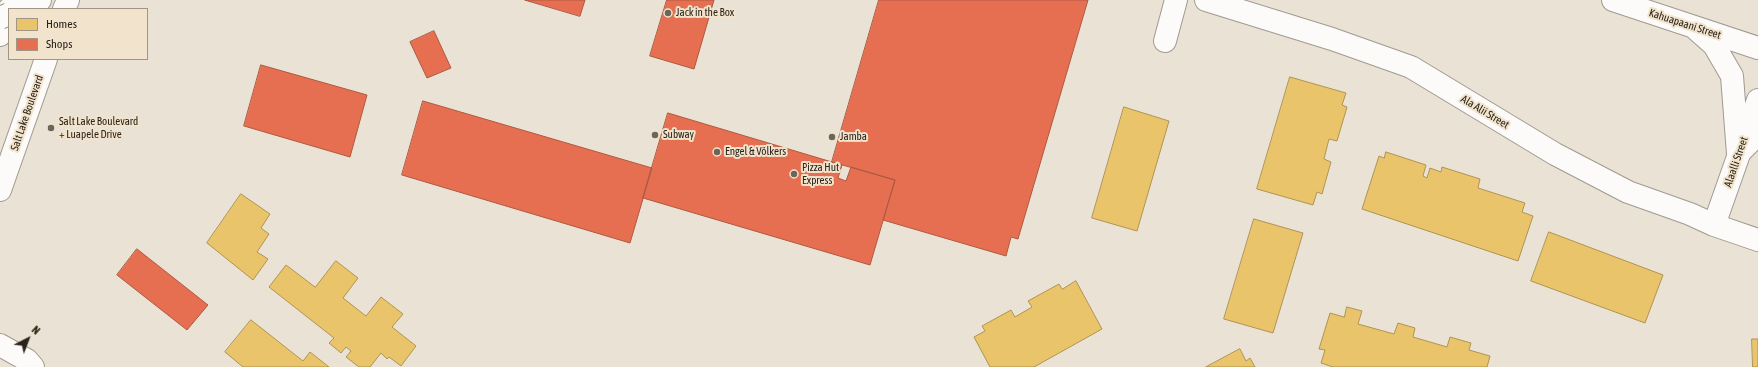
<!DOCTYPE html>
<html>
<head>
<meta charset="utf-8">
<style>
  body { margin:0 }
  #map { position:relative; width:1758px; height:367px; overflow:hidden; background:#eae2d4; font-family:"Asap Condensed",sans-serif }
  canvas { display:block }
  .legend { position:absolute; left:8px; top:8px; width:140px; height:52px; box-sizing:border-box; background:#f2e4cc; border:1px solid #a19685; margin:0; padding:5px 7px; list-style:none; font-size:12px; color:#28221a }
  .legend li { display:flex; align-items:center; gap:8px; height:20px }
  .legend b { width:20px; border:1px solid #a19685 }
  .north { position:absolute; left:8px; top:319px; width:40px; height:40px; -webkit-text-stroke:3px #f2e4cc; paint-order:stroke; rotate:42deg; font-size:11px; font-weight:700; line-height:16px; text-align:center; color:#28221a }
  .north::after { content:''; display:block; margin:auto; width:14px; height:18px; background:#28221a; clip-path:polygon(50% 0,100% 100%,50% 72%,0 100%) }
</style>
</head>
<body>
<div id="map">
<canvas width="1758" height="367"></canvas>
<ul class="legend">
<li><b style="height:11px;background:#e9c46a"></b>Homes</li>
<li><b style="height:11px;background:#e76f51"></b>Shops</li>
</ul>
<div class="north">N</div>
</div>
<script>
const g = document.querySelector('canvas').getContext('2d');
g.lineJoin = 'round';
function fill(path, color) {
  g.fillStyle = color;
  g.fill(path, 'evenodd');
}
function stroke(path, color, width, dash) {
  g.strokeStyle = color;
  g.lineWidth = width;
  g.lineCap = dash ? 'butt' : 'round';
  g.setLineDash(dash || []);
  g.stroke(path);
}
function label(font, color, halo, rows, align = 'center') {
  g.font = font + ' "Asap Condensed",sans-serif';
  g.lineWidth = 4;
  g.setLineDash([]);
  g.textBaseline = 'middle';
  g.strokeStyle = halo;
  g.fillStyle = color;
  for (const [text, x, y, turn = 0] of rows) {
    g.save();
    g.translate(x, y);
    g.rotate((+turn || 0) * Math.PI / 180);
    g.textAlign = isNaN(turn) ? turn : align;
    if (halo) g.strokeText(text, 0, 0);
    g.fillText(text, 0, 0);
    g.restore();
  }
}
const homes = new Path2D(`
  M1290,77L1346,93L1342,105L1347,107L1337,141L1329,139L1324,159L1331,162L1322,194L1317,192L1313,205L1257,189Z
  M1124,107L1169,121L1137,231L1092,218Z
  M1386,152L1426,165L1423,176L1427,178L1430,168L1441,172L1442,167L1480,179L1478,188L1525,203L1522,212L1533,216L1518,261L1362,209L1379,156L1384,158Z
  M241,194L270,214L261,228L269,234L257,252L268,259L253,280L207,243Z
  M1254,219L1303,233L1273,333L1224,319Z
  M1549,232L1663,275L1645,323L1531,281Z
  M336,261L358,278L343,298L366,316L381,297L403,314L392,327L416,346L401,366L389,357L387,359L381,353L370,367H359L346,357L351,351L346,347L341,353L329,343L334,338L269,287L286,265L315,287Z
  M1076,281L1102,329L1034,367H990L974,337L985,331L982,326L1011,310L1015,317L1032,307L1028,301L1059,284L1062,289Z
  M1347,307L1362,311L1358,324L1394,334L1398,323L1415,328L1413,337L1447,347L1450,337L1471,343L1469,350L1490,356L1487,367H1333L1321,363L1325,350L1319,349L1330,313L1344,317Z
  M251,320L303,361L310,352L329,367H243L225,352Z
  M1752,339H1758V367H1753Z
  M1240,349L1246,361L1250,358L1255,367H1206Z`);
const shops = new Path2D(`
  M525,0H585L580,16Z
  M667,0H714L694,69L650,56Z
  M879,0H1088L1018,239L1011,237L1006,256L883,220L895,180L832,162Z
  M434,31L451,68L427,78L410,42Z
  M261,65L367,95L350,157L244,126Z
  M423,101L652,168L630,243L402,175Z
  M668,113L842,165L838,178L846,181L851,167L895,180L870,265L643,198Z
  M137,249L208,305L187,330L117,275Z`);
const street = new Path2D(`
  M1206,0L1332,39L1411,67L1555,154L1628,192L1690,214L1714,225L1758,240
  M1165,41L1176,0
  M1714,225L1758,100
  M0,345L27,360L33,367`);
const secondary = new Path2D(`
  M1613,0L1758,48
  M64,9L68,0
  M1697,30L1714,45L1732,76L1738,154
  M0,35L9,9
  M1738,154L1758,134
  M0,190L46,59`);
const highway = new Path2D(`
  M20,9L40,0`);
const highwayBridge = new Path2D(`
  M0,18L9,14`);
const markers = [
  [668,13,4,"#6c655b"],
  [51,128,4,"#6c655b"],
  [655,135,4,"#6c655b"],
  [832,137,4,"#6c655b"],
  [717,152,4,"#6c655b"],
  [794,174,4,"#6c655b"]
];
const poiNames = [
  ["Jack in the Box",676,13],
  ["Salt Lake Boulevard",59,122],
  ["+ Luapele Drive",59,135],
  ["Subway",663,135],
  ["Jamba",840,137],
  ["Engel & Völkers",725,152],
  ["Pizza Hut",802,168],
  ["Express",802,181]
];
const streetNames = [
  ["Kahuapaani Street",1685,24,18],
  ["Ala Alii Street",1485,112,31],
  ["Salt Lake Boulevard",27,113,-71],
  ["Alaalli Street",1736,162,-71]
];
fill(homes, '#e9c46a');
stroke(homes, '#af9352', 1);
fill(shops, '#e76f51');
stroke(shops, '#ae5840', 1);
stroke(street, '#a09a90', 24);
stroke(secondary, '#a09a90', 24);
stroke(highway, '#a09a90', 24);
stroke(street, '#fcfbf9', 22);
stroke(secondary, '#fcfbf9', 22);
stroke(highway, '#fcfbf9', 22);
stroke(highwayBridge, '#a09a90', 24, []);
stroke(highwayBridge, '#fcfbf9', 22);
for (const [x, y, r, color] of markers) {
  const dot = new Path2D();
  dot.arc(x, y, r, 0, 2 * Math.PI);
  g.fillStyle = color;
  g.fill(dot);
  stroke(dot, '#f2e4cc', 1.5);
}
label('11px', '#28221a', '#f2e4cc', poiNames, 'left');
label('11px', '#28221a', '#f2e4cc', streetNames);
</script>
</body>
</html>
